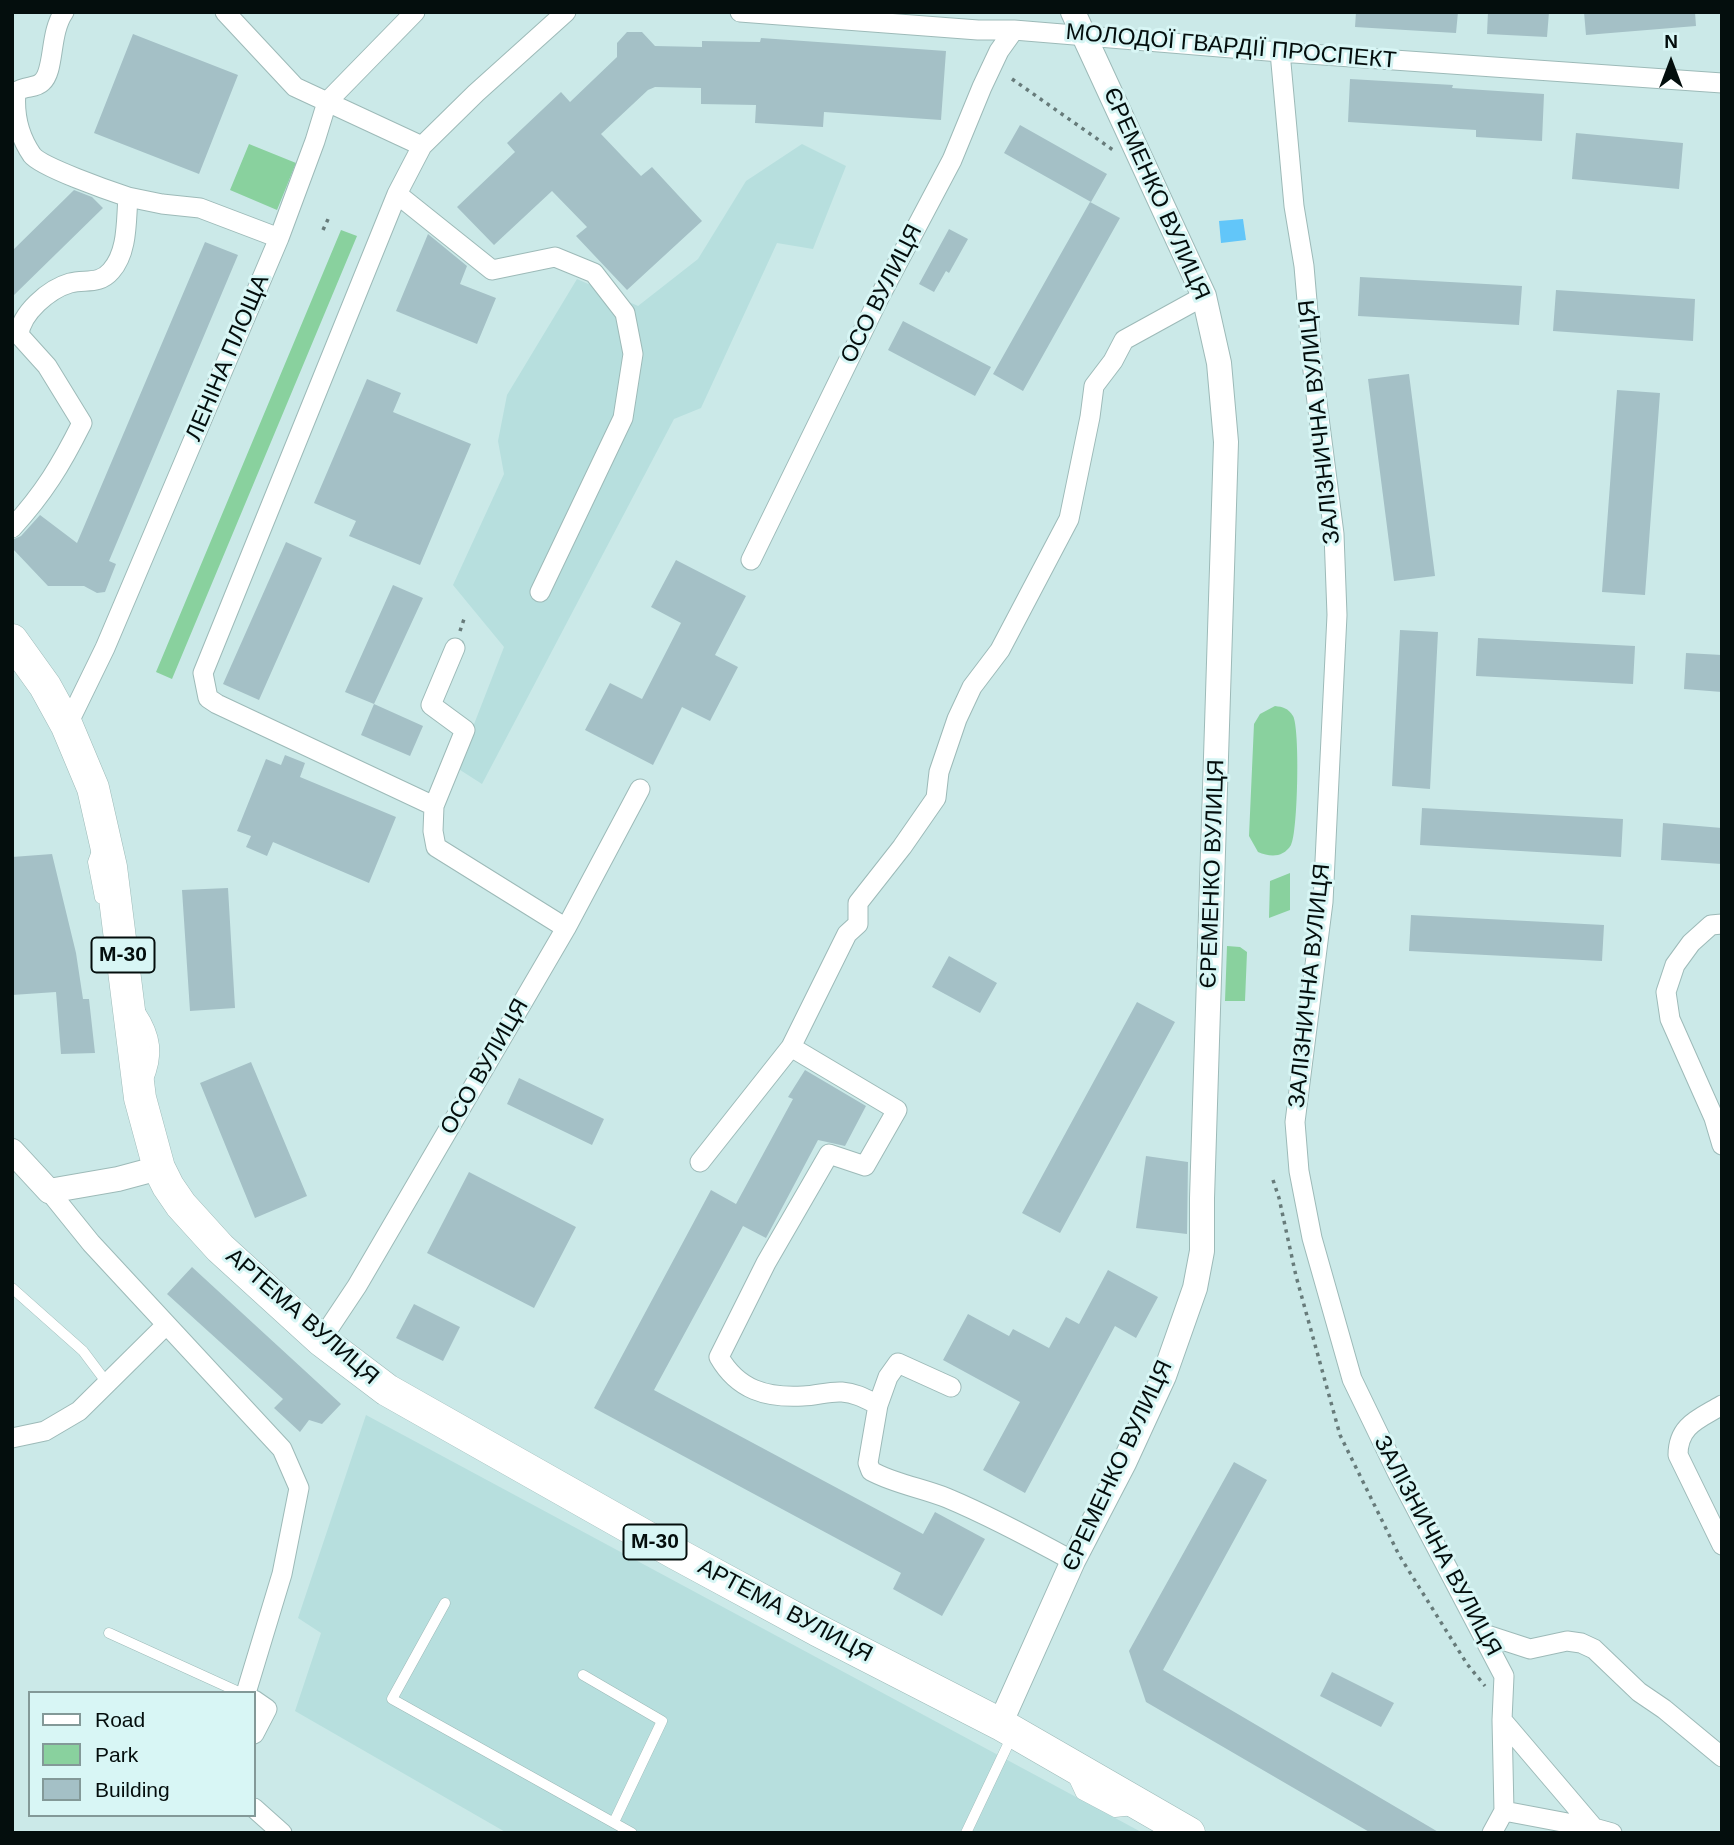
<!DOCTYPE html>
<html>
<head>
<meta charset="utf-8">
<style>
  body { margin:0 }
  #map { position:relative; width:1734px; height:1845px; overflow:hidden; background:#cbe9e8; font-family:Helvetica,sans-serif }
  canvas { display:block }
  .frame { position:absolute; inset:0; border:14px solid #040e0d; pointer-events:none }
  .legend { position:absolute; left:28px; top:1691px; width:228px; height:126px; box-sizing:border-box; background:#d8f6f5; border:2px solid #839998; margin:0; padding:9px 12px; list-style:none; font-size:21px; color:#040e0d }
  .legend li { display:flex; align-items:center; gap:14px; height:35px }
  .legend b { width:35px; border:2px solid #839998 }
  .north { position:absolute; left:1636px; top:28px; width:70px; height:70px; -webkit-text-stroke:5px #d8f6f5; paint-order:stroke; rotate:0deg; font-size:19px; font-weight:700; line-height:28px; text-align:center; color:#040e0d }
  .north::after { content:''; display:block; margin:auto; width:24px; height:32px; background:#040e0d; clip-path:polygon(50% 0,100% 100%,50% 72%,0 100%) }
</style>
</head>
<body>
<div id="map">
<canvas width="1734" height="1845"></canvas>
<div class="frame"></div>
<ul class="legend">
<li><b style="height:9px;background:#fff"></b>Road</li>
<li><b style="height:19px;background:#89d19e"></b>Park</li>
<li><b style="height:19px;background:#a4c0c6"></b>Building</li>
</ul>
<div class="north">N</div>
</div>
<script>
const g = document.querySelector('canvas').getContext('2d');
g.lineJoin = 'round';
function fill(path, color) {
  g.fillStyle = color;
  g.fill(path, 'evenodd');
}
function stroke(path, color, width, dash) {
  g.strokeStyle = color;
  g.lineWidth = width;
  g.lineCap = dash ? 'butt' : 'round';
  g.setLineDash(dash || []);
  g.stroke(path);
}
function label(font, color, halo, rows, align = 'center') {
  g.font = font + ' Helvetica,sans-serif';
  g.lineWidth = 6;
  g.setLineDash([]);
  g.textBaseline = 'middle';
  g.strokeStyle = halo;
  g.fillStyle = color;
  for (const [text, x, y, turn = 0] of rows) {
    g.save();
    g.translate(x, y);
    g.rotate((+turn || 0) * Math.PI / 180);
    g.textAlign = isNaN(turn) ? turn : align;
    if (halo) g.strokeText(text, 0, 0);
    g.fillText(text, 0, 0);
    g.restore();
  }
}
const built = new Path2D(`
  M802,144L846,166L813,249L777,243L701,408L674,419L482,784L457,768L504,647L453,585L504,474L498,441L507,395L577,279L638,306L698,259L746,181Z
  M366,1415L1143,1833H507L295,1711L321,1633L298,1618Z`);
const green = new Path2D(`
  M249,144L296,163L277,210L230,190Z
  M341,230L357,236L172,679L156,672Z
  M1275,706C1283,707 1288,708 1293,716C1300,727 1298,833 1291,845C1283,858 1270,857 1258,852L1249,836L1254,724L1260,714Z
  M1290,873V910L1269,918L1270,881Z
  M1227,946L1240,947L1247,952L1245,1001H1225Z`);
const water = new Path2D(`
  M1243,219L1246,240L1221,243L1219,221Z`);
const building = new Path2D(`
  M1356,12H1458L1456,33L1355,27Z
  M1488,12H1549L1547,37L1487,34Z
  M1584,12H1695L1696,26L1586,35Z
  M627,32H642L655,46L702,47V41L760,42L761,38L946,51L941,120L824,112L823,127L755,123L756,105L701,104V88L655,87L648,90L601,134L641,176L652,167L702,221L627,290L576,236L587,227L552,191L494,245L457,207L515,152L507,143L561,92L570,102L617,57V43Z
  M133,34L238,75L199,174L94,133Z
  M1350,79L1453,85L1452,88L1544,94L1542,141L1476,137V130L1348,122Z
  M1020,125L1107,174L1091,202L1004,153Z
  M1576,133L1683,143L1679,189L1572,179Z
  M74,190L92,197L103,208L12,297V251Z
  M1090,202L1120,218L1023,391L993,374Z
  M949,229L968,239L949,273L946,271L934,292L919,284Z
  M428,234L467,266L460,284L496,298L477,344L396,311Z
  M205,242L238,255L109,561L116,564L105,592L97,593L84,586H48L12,548V540L21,536L40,515L77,543Z
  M1360,277L1522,286L1519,325L1358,316Z
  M1556,290L1695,299L1693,341L1553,331Z
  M903,321L991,367L975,396L888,350Z
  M1409,374L1435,576L1394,581L1368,379Z
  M367,379L401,393L393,412L471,444L420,565L349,536L356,521L314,503Z
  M1617,390L1660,393L1645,595L1602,592Z
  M286,542L322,558L259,700L223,684Z
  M676,560L746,596L715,655L738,667L710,721L682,707L653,765L585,730L610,683L642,699L681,623L651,607Z
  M393,585L423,598L374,704L345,692Z
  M1400,630L1438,632L1430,789L1392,786Z
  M1478,638L1635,646L1633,684L1476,676Z
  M1686,653L1722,655V692L1684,689Z
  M374,704L423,726L410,756L361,735Z
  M285,755L305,763L300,777L396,817L369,883L273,842L267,856L246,847L251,836L237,831L266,759L281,765Z
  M1422,808L1623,819L1621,857L1420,845Z
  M1663,823L1722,828V864L1661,860Z
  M52,854L76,953L83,999H89L95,1053L61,1054L56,992L12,995V857Z
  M228,888L235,1008L190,1011L182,890Z
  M1411,915L1604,925L1602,961L1409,951Z
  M949,956L997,983L980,1013L932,987Z
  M1137,1002L1175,1022L1060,1233L1022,1213Z
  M251,1062L307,1196L255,1218L200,1083Z
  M805,1070L866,1106L845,1146L818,1140L766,1238L743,1226L654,1390L923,1534L935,1512L985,1539L942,1616L893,1589L901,1573L594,1408L711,1190L736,1204L793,1099L788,1097Z
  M519,1078L604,1119L592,1145L507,1104Z
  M1146,1156L1188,1162L1187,1234L1136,1228Z
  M469,1172L576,1227L534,1308L427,1253Z
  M192,1267L341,1404L322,1424L309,1420L300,1432L274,1408L283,1399L167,1294Z
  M1108,1270L1158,1297L1136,1338L1115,1326L1025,1493L983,1470L1020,1402L943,1360L968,1314L1009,1336L1013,1329L1049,1348L1066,1317L1079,1324Z
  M414,1304L460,1327L443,1361L396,1338Z
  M1234,1462L1267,1480L1163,1670L1440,1833H1371L1146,1702L1129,1651Z
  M1332,1672L1394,1703L1381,1727L1320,1696Z`);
const path = new Path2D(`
  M1012,79L1113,150
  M323,230L330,215
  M460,631L465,616
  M1273,1180L1279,1198L1296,1276L1340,1435L1399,1555L1467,1664L1485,1686`);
const service = new Path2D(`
  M97,851L93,862L100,898
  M140,1011C156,1035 159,1055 147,1082
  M12,1288L83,1351L107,1383
  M445,1603L392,1699L632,1833
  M109,1633L241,1693
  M583,1675L662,1721L614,1822
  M1073,1777L1081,1794L1115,1812L1134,1810
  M966,1833L1012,1736`);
const minor = new Path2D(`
  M64,12C49,33 55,71 42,82C35,89 25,85 16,92C14,114 19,136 32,155C41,167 110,191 128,197
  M225,12L295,87L422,146
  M740,12L978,30H1014L1280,52L1722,83
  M1280,52L1294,206L1304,266L1313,371L1334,534L1337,615L1323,902L1295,1122L1299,1171L1312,1238L1352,1379L1397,1472L1504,1676L1502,1720L1594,1828L1612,1833
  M397,194L492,270L555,257L594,273L625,313L633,354L623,418L540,592
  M12,528C44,493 61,465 82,423L47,366L19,335C21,313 49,289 70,283C85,279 99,285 111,271C128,252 126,221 128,197L162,204L200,208L279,238
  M751,560L880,296L952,160L982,87L999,51L1014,30
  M455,648L431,705L465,730L434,806L433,831L436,847L566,928
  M67,726L105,648L279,238L315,141L327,102L415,12
  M434,806L217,704L208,698L203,673L397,194L422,146L476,93L566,12
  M1722,924L1711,925L1691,943L1675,965L1666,992L1670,1019L1714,1118L1722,1145
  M791,1047L897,1110L865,1166L829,1154L766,1263L719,1357C738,1390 766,1398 803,1396C816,1396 829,1391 842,1392C856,1393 866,1399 878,1405L888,1377L898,1363L951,1387
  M700,1162L791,1047L847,934L858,924V903L902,847L936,798L939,772L957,719L972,687L1000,650L1069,519L1090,417L1094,386L1113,361L1124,340L1204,296
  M49,1191L91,1243L282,1449L299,1488L282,1574L246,1693
  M321,1340L357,1286L566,928L640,789
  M878,1405L868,1463L871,1471C895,1484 922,1488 947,1498C990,1516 1031,1538 1073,1561
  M1722,1405C1699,1419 1678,1425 1678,1455L1722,1545
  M12,1438L45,1431L79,1411L166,1325
  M1484,1634L1530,1649L1567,1641L1581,1643L1594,1649L1639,1692L1664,1709L1722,1757
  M254,1700L267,1709L254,1734
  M1502,1720L1504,1811L1594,1828
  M254,1808L282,1833
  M1492,1833L1504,1811`);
const tertiary = new Path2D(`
  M12,1151L49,1191L118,1179L159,1168
  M1000,1724L1073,1561L1124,1463L1164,1376L1195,1288L1202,1251V1198L1226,442L1219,363L1204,296L1073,12`);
const trunk = new Path2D(`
  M12,640L45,686L67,726L93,788L111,867L140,1098L159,1168L168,1186L181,1205L220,1248L321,1340L387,1390L675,1553L817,1630L1000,1724L1189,1833`);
const shields = [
  [123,955,63],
  [655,1542,63]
];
const shieldNames = [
  ["М-30",123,955],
  ["М-30",655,1542]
];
const streetNames = [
  ["МОЛОДОЇ ГВАРДІЇ ПРОСПЕКТ",1231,47,5],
  ["ЄРЕМЕНКО ВУЛИЦЯ",1156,194,66],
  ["ОСО ВУЛИЦЯ",882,294,-63],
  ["ЛЕНІНА ПЛОЩА",228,358,-67],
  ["ЗАЛІЗНИЧНА ВУЛИЦЯ",1320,422,-96],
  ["ЄРЕМЕНКО ВУЛИЦЯ",1213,874,-88],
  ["ЗАЛІЗНИЧНА ВУЛИЦЯ",1310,986,-84],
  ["ОСО ВУЛИЦЯ",485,1067,-60],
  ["АРТЕМА ВУЛИЦЯ",302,1317,41],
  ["ЄРЕМЕНКО ВУЛИЦЯ",1118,1466,-65],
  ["ЗАЛІЗНИЧНА ВУЛИЦЯ",1437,1546,62],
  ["АРТЕМА ВУЛИЦЯ",785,1611,28]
];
fill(built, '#b7dfde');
fill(green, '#89d19e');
fill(water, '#62c6f9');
fill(building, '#a4c0c6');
stroke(service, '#9dbab8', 11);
stroke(minor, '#9dbab8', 21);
stroke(tertiary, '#9dbab8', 26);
stroke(trunk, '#9dbab8', 33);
stroke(path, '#677b7a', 3.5, [3.5, 5]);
stroke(service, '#fff', 10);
stroke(minor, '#fff', 19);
stroke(tertiary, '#fff', 24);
stroke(trunk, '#fff', 32);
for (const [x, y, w] of shields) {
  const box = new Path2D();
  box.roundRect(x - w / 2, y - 17.5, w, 35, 5);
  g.fillStyle = '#d8f6f5';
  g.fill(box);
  stroke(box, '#040e0d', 2);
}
label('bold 21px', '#040e0d', null, shieldNames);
label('23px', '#040e0d', '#d8f6f5', streetNames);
</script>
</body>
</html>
